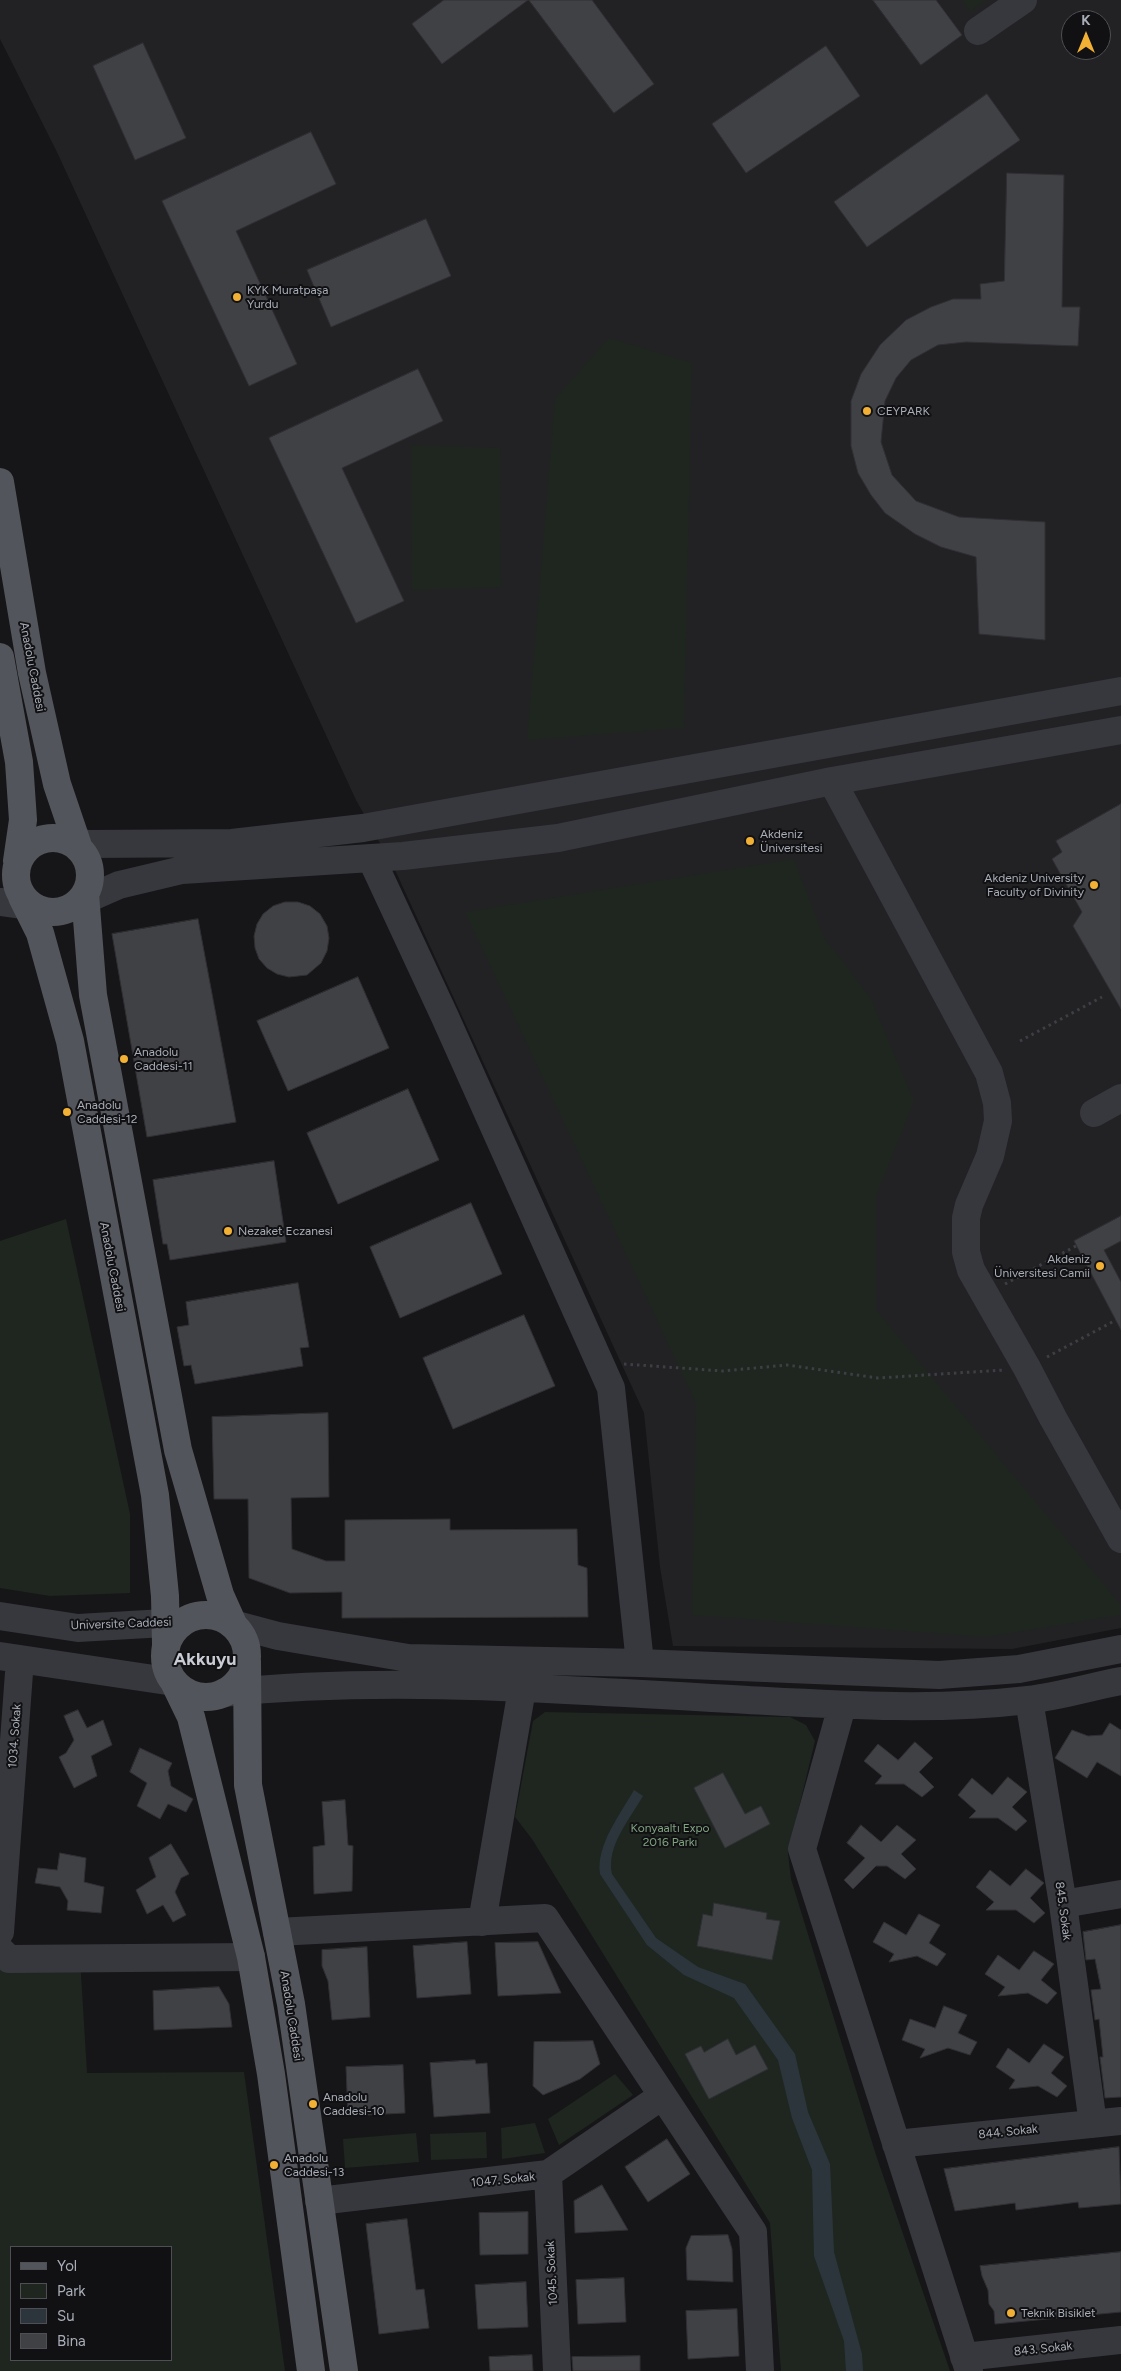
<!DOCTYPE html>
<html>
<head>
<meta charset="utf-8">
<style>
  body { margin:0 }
  #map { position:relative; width:1121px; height:2371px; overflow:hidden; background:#161618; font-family:Figtree,sans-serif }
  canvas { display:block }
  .legend { position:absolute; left:10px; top:2246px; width:162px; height:115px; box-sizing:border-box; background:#111113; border:1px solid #4d4f55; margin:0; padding:6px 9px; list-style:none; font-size:15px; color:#a8adb8 }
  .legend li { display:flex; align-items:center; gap:10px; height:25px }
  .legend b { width:25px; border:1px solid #4d4f55 }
  .north { position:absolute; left:1061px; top:10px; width:50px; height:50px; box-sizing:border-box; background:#111113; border:1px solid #4d4f55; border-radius:50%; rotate:0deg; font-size:14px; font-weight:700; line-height:20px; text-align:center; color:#a8adb8 }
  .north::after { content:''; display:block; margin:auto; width:18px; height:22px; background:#f2b134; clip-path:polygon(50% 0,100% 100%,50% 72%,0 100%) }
</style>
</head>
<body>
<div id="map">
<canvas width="1121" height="2371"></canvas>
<ul class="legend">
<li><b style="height:6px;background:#53555c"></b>Yol</li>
<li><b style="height:14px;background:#1e261f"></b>Park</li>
<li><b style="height:14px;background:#2c353c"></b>Su</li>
<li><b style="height:14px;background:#404145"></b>Bina</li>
</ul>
<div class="north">K</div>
</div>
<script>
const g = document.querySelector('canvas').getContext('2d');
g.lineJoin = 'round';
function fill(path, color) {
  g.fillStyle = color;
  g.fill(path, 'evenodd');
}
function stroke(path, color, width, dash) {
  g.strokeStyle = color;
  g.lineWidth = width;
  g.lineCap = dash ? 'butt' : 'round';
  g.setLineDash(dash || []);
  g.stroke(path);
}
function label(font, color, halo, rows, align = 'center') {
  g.font = font + ' Figtree,sans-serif';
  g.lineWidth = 4;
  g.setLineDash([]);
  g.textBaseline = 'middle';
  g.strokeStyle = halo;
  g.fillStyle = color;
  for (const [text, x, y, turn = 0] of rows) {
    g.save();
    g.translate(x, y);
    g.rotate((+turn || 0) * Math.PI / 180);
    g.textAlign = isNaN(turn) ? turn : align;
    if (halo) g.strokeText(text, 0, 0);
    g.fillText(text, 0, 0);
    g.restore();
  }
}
const built = new Path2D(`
  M0,0H1121V1628L1012,1649L673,1646L660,1567L644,1413L396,872L356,800L56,150L0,39ZM1071,20H1101V50H1071Z`);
const green = new Path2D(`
  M963,0H986L970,11Z
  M609,338L692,363L684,728L527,740L555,399Z
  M411,445L500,448L501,587L412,590Z
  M794,859L824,938L870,997L914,1101L876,1196V1310L1121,1605V1615L987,1637L692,1615L696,1403L465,912Z
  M66,1219L130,1514V1593L50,1596L0,1588V1241Z
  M545,1712L790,1717L806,1725L815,1741L788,1853L791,1879L876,2155L950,2371H781L770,2223L532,1839L515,1817L533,1721Z
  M0,1950L80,1958L87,2073L244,2072L285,2371H0ZM11,2247H171V2360H11Z
  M615,2074L633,2095L559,2145L548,2119Z
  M535,2123L545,2153L502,2159L501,2128Z
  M486,2132L487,2158L431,2160L430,2134Z
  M416,2133L419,2162L345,2168L343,2139Z`);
const water = new Path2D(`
  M634,1790L643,1796C630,1819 606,1846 612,1874L656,1938L698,1967L745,1984L795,2054L808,2112L830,2164L834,2252L862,2354L863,2371H846L844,2341L814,2256L812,2170L792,2118L778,2060L734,1998L684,1975L647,1945L600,1874C596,1845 620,1815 634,1790Z`);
const building = new Path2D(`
  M444,0H528L442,64L412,24Z
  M529,0H592L654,84L614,113Z
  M873,0H936L962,35L921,65Z
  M143,43L186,138L135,160L93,66Z
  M826,46L860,96L746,173L712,124Z
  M987,94L1020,140L867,247L834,202Z
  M311,132L336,184L236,231L297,364L249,386L162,201Z
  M1007,173L1064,175L1062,307H1080L1078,346L966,342L938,345L911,360L896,378L885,401L881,442L892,475L916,501L959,517L1045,522V640L979,634L976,557L941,547L915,534L885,513L871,495L858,473L851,446V401L861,374L880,345L906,320L931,307L953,299H981L980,284L1004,281Z
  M426,219L451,276L331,327L307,270Z
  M418,369L443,421L342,468L404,601L356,623L269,438Z
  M1121,804V1009L1073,926L1082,912L1052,859L1062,852L1056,841Z
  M285,902H298L310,906L320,914L327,926L329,938L327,951L321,963L307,975L289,977L277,974L267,968L259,959L255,948L254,936L257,924L263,914L273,906Z
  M198,919L236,1122L147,1137L112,934Z
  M358,977L389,1048L288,1091L257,1021Z
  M408,1089L439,1160L338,1204L307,1133Z
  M274,1161L286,1242L170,1260L167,1244H163L153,1180Z
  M471,1203L502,1274L400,1318L370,1247Z
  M1121,1216V1241L1104,1250L1121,1282V1330L1074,1241Z
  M298,1283L309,1347L300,1348L303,1366L195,1384L191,1365L184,1366L177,1327L189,1325L186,1302Z
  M524,1315L555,1386L453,1429L423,1358Z
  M328,1413L329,1497L291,1498L292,1549L326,1561H345V1520L450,1519V1530L577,1529L578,1565L587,1568L588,1617L342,1618V1592L290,1593L249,1578L248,1499H214L212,1417Z
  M78,1710L87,1728L103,1720L112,1745L91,1756L97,1776L74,1788L59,1757L66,1753L74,1740L64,1716Z
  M1110,1723L1121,1730V1776L1097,1762L1087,1778L1055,1758L1072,1730L1088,1736L1102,1735Z
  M915,1742L933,1758L919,1772L934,1787L922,1797L904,1784H875L882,1776L864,1761L878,1744L898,1760Z
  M140,1748L172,1763L168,1771L171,1786L193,1799L186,1812L168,1804L160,1819L137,1806L147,1783L130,1772Z
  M723,1773L745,1814L761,1806L770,1824L725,1848L694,1788Z
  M1008,1777L1027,1792L1012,1807L1027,1821L1016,1831L998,1818H969L976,1811L958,1795L972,1778L992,1795Z
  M345,1800L348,1845L353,1846L352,1891L314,1894L313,1847L325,1845L322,1802Z
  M861,1825L881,1842L897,1825L916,1840L901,1854L916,1869L905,1879L887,1866H876L853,1889L844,1880L865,1858L847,1843Z
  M171,1844L189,1874L181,1878L175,1892L186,1915L173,1922L163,1905L147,1914L136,1890L156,1877L149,1858Z
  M60,1853L86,1858L84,1882L104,1887L101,1913L67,1910L68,1901L60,1887L35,1883L38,1868L57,1870Z
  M1026,1869L1044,1883L1030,1898L1045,1913L1034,1923L1016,1910H986L994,1902L976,1887L990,1870L1010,1886Z
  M714,1903L767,1913L766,1919L780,1921L772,1960L697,1946L703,1914L712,1916Z
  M919,1914L940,1925L929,1943L946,1954L937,1966L917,1956L889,1962L894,1954L873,1942L884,1922L906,1935Z
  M1121,1925V2097L1105,2098L1100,2057H1103L1099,2019L1095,2020L1091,1990L1101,1989L1095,1959L1086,1960L1083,1932Z
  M467,1942L471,1994L417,1998L413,1946Z
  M538,1942L561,1993L498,1996L495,1943Z
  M367,1947L370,2017L332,2020L328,1981L322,1966V1950Z
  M1034,1951L1054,1964L1041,1980L1057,1993L1047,2004L1028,1993L998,1996L1005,1987L985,1974L998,1955L1019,1970Z
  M219,1987L229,2004L232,2027L154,2030L153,1991Z
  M944,2006L967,2015L958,2033L977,2042L970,2055L948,2048L920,2058L925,2049L902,2040L910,2019L935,2028Z
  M728,2039L736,2055L755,2045L768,2069L709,2099L685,2054L701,2046L704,2052Z
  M593,2041L600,2064L580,2079L543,2095L533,2086L534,2042Z
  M1044,2044L1064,2057L1051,2073L1067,2086L1057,2097L1038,2086L1009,2089L1015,2080L996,2067L1008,2048L1029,2063Z
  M475,2060L476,2064L487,2063L490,2113L434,2117L430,2063Z
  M403,2065L405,2113L348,2116L346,2067Z
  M667,2139L690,2174L648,2202L625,2167Z
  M1119,2147L1121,2204L1079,2208L1078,2202L1016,2210L1015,2203L955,2211L944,2169Z
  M602,2185L628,2230L575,2233L574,2201Z
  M528,2212V2254L480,2255L479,2213Z
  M407,2219L416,2290L424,2289L429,2328L379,2334L366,2224Z
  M728,2235L732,2249L733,2282L687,2280L686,2248L691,2236Z
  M1121,2252V2312L995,2324L994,2311L989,2304L988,2290L982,2276L980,2266Z
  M624,2278L626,2322L578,2324L576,2280Z
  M526,2282L528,2327L478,2329L475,2285Z
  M737,2309L739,2356L688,2359L686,2311Z
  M532,2355L533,2371H490L489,2357Z
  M640,2356V2371H573L572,2357Z`);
const path = new Path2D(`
  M1020,1041L1102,997
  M1005,1284L1076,1246
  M1047,1357L1116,1320
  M624,1364L723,1371L787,1365L878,1378L1004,1370`);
const minor = new Path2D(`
  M978,31L1023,0
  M832,781L989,1073L997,1103L998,1121L990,1156L969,1205L966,1218V1252L971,1270L1027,1368L1053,1418L1121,1539
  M69,841L89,844L232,843L363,828L1121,691
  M371,858L445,1017L611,1388L640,1663
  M0,902L31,906
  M78,903L119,885L182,870L403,856L558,838L832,781L1121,730
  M1094,1113L1121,1098
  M0,1616L78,1628L182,1622
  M233,1624L278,1636L408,1658L640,1663L939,1675L1019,1669L1121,1649
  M0,1656L174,1682
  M223,1693C397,1675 574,1691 748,1700C841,1705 935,1711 1028,1700C1059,1696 1090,1687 1121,1681
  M1029,1700L1063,1904L1093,2124
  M842,1706L802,1849L969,2371
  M1063,1904L1121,1894
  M482,1922L522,1689
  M0,1932L20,1659
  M277,1932L545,1918L753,2232L760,2371
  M0,1950L9,1959L251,1957
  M896,2144L1121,2121
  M548,2174L557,2371
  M319,2201L548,2174L662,2096
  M964,2357L1121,2340`);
const major = new Path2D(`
  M0,482L32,673L57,784L79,849
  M0,657L19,762L23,820L17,861
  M16 875a37 37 0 1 1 74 0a37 37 0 1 1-74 0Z
  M85,894L93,995L178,1450L220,1595L233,1624
  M22,897L40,933L70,1041L155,1495L165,1596L166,1644
  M165 1656a41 41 0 1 1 82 0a41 41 0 1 1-82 0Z
  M247,1661L248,1785L291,2004L344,2371
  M174,1682L191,1717L251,1957L271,2074L311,2371`);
const markers = [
  [237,297,5,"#f2b134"],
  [867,411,5,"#f2b134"],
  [750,841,5,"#f2b134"],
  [1094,885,5,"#f2b134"],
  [124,1059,5,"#f2b134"],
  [67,1112,5,"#f2b134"],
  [228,1231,5,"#f2b134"],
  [1100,1266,5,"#f2b134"],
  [313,2104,5,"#f2b134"],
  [274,2165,5,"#f2b134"],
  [1011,2313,5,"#f2b134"]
];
const poiNames = [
  ["KYK Muratpaşa",247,290],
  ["Yurdu",247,304],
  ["CEYPARK",877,411],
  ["Akdeniz",760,834],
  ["Üniversitesi",760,848],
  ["Akdeniz University",1084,878,"right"],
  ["Faculty of Divinity",1084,892,"right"],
  ["Anadolu",134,1052],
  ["Caddesi-11",134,1066],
  ["Anadolu",77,1105],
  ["Caddesi-12",77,1119],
  ["Nezaket Eczanesi",238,1231],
  ["Akdeniz",1090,1259,"right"],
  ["Üniversitesi Camii",1090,1273,"right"],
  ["Anadolu",323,2097],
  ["Caddesi-10",323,2111],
  ["Anadolu",284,2158],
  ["Caddesi-13",284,2172],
  ["Teknik Bisiklet",1021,2313]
];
const streetNames = [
  ["Anadolu Caddesi",32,667,79],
  ["Anadolu Caddesi",112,1267,79],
  ["Universite Caddesi",121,1624,-2],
  ["1034. Sokak",15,1736,-86],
  ["845. Sokak",1063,1911,82],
  ["Anadolu Caddesi",291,2016,81],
  ["844. Sokak",1008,2132,-6],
  ["1047. Sokak",503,2180,-6],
  ["1045. Sokak",552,2273,-93],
  ["843. Sokak",1043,2349,-6]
];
const parkNames = [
  ["Konyaaltı Expo",670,1828],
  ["2016 Parkı",670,1842]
];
const districtNames = [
  ["Akkuyu",205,1660]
];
fill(built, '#222225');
fill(green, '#1e261f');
fill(water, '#2c353c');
fill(building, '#404145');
stroke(building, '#303034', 1);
stroke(path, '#3d3f44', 3, [2.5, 4]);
stroke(minor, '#37383d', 28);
stroke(major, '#53555c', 28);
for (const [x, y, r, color] of markers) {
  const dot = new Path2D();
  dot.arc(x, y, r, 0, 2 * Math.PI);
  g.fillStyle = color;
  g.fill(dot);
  stroke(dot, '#111113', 2);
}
label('12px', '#a8adb8', '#111113', poiNames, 'left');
label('12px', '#a8adb8', '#111113', streetNames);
label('12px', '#7fa381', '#111113', parkNames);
label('bold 18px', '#c9ccd4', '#111113', districtNames);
</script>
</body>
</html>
